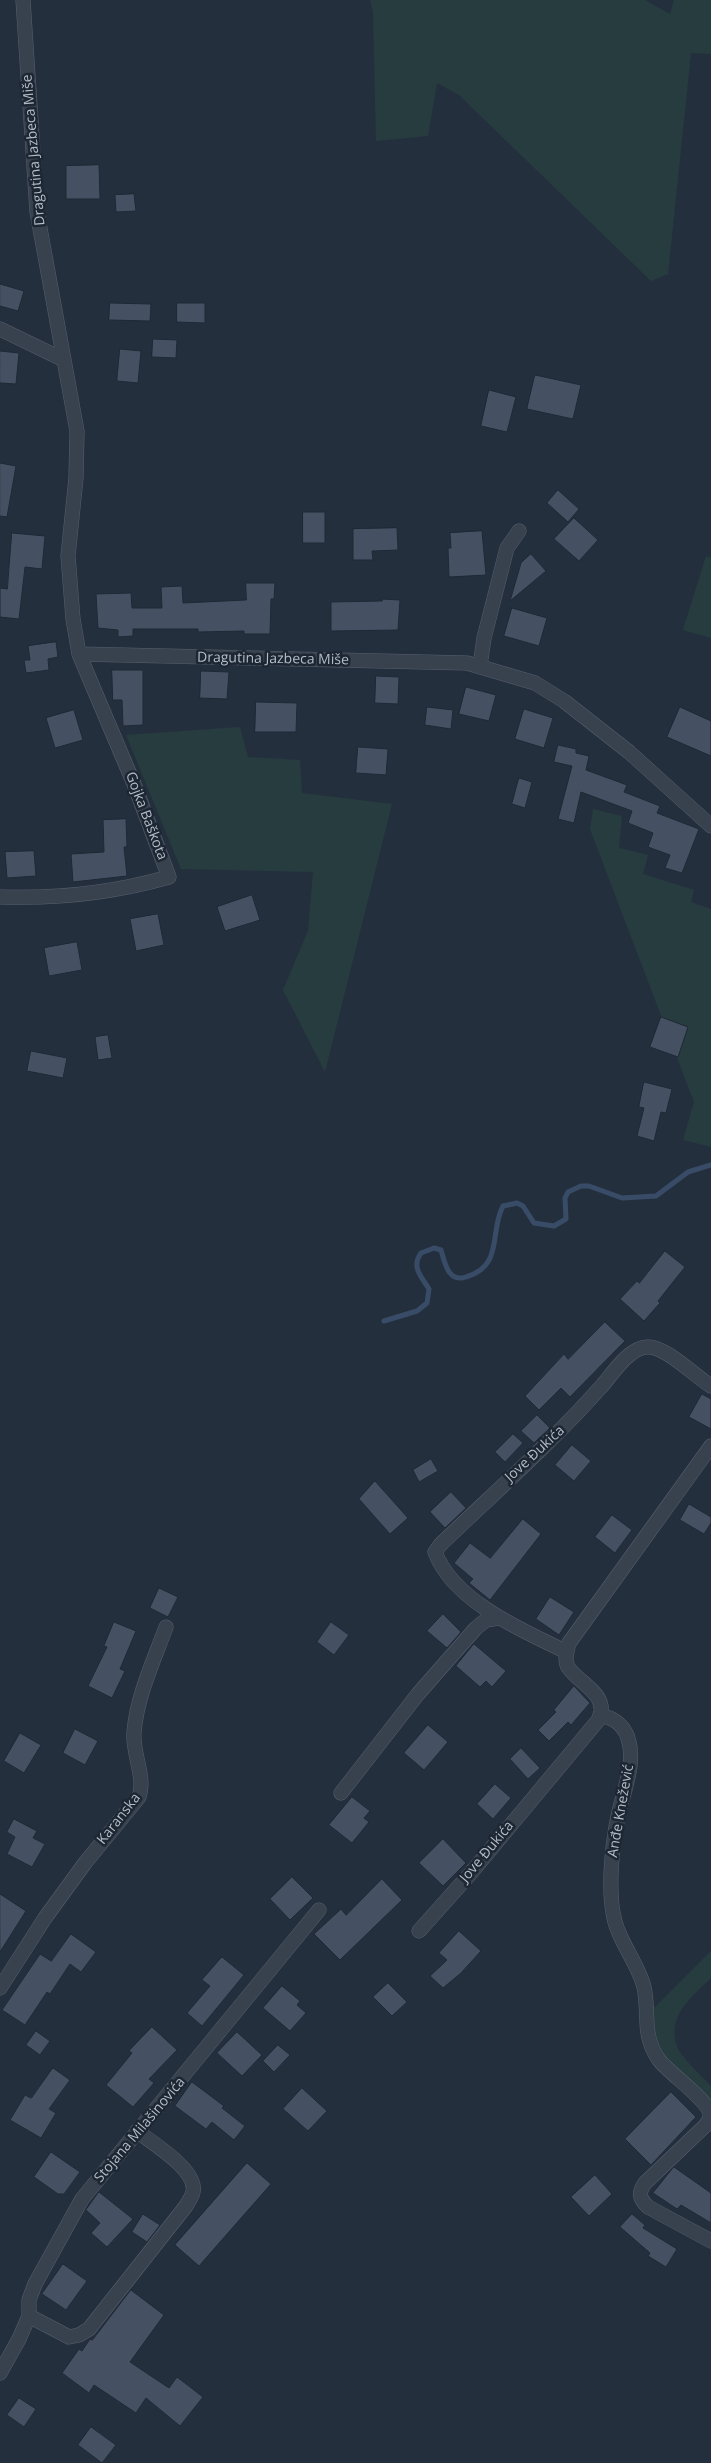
<!DOCTYPE html>
<html>
<head>
<meta charset="utf-8">
<style>
  body { margin:0 }
  canvas { display:block; background:#242f3e }
</style>
</head>
<body>
<canvas width="711" height="2463"></canvas>
<script>
const g = document.querySelector('canvas').getContext('2d');
g.lineJoin = 'round';
function fill(path, color) {
  g.fillStyle = color;
  g.fill(path, 'evenodd');
}
function stroke(path, color, width, dash) {
  g.strokeStyle = color;
  g.lineWidth = width;
  g.lineCap = dash ? 'butt' : 'round';
  g.setLineDash(dash || []);
  g.stroke(path);
}
function label(font, color, halo, rows, align = 'center') {
  g.font = font + ' "Open Sans",sans-serif';
  g.lineWidth = 5;
  g.setLineDash([]);
  g.textBaseline = 'middle';
  g.strokeStyle = halo;
  g.fillStyle = color;
  for (const [text, x, y, turn = 0] of rows) {
    g.save();
    g.translate(x, y);
    g.rotate((+turn || 0) * Math.PI / 180);
    g.textAlign = isNaN(turn) ? turn : align;
    if (halo) g.strokeText(text, 0, 0);
    g.fillText(text, 0, 0);
    g.restore();
  }
}
const green = new Path2D(`
  M370,0H645L670,14L674,0H711V54L691,53L668,274L651,281L459,95L437,83L428,136L376,141L373,12Z
  M706,556L711,558V638L683,630Z
  M240,727L248,757L300,760L302,793L392,804L325,1072L283,990L308,931L313,872L181,869L126,735Z
  M593,809L622,816L619,848L648,855L643,874L694,890L691,902L711,909V1147L683,1140L694,1102L590,829Z
  M711,1951V1978C691,1998 665,2016 678,2049C681,2056 704,2079 711,2086V2104L659,2054L650,2012Z`);
const stream = new Path2D(`
  M384,1321L417,1311L427,1303L429,1289C421,1276 411,1267 421,1253L434,1248L441,1250C445,1263 448,1283 466,1277C504,1266 489,1232 503,1206L517,1203L523,1206L534,1223L554,1226L566,1219L565,1198L568,1192L581,1186H589L622,1198L656,1196L688,1172L711,1165`);
const building = new Path2D(`
  M99,165L100,199H66V166Z
  M134,194L136,211L116,212L115,195Z
  M0,284L24,291L18,311L0,306Z
  M110,303L151,304L150,321L109,320Z
  M177,303H205V323L177,322Z
  M153,339L177,340L176,358L152,357Z
  M120,349L141,351L138,383L117,381Z
  M0,351L19,353L16,384L0,383Z
  M535,375L581,385L573,419L527,409Z
  M489,390L516,397L507,432L481,426Z
  M0,463L16,466L7,517L0,516Z
  M558,490L579,509L568,522L547,503Z
  M303,512H325V543H303Z
  M574,518L598,540L579,561L554,539Z
  M397,528L398,550L372,551L373,560H353V529Z
  M482,531L486,575L449,577L448,548H451L450,533Z
  M12,533L45,536L42,569L25,567L19,619L0,617V588L7,589Z
  M531,554L546,571L510,601L521,563Z
  M246,583H275L274,599H271L270,634H244V631L198,632V629H133V636L118,637V630L98,628L96,594L131,593L132,608H162L161,587L182,586L183,603L246,600Z
  M382,599L400,600L398,630L331,631V602L382,601Z
  M512,608L547,618L539,646L504,636Z
  M56,642L58,657L48,659L49,670L26,673L24,660H30L28,646Z
  M112,670H143V725L123,726L122,700H113Z
  M201,671L229,672L227,699L200,698Z
  M376,676L399,677L398,704L375,703Z
  M466,687L496,695L489,721L459,714Z
  M256,702L297,703L296,732H255Z
  M427,707L453,710L451,729L425,725Z
  M680,707L711,721V756L667,737Z
  M524,709L553,718L544,748L515,739Z
  M74,710L83,740L55,748L46,718Z
  M558,745L576,749V753L589,756L586,770L627,785L624,792L660,806L657,813L699,829L682,873L665,868L670,855L648,847L653,833L628,823L632,811L581,792L574,823L558,819L572,766L554,762Z
  M358,747L388,749L386,775L356,773Z
  M519,778L532,782L525,808L512,804Z
  M126,819L127,847H124L127,876L73,882L71,854L104,852L103,820Z
  M34,851L36,876L7,878L5,852Z
  M252,895L260,920L225,931L217,907Z
  M158,914L164,945L136,951L130,919Z
  M77,942L82,970L49,976L44,948Z
  M661,1017L688,1027L678,1057L650,1047Z
  M108,1035L112,1058L98,1060L95,1037Z
  M31,1051L67,1058L63,1078L27,1071Z
  M644,1082L672,1089L666,1113L661,1112L654,1141L637,1136L644,1108L639,1107Z
  M665,1251L685,1267L658,1301L660,1303L644,1321L620,1299L637,1281L639,1283Z
  M605,1322L625,1341L570,1397L561,1388L539,1410L525,1396L564,1354L568,1359Z
  M702,1394L711,1399V1429L689,1417Z
  M537,1415L550,1428L534,1443L521,1431Z
  M513,1434L523,1443L505,1462L495,1452Z
  M572,1445L591,1461L574,1481L555,1465Z
  M431,1459L438,1471L419,1482L413,1470Z
  M375,1481L408,1518L390,1534L359,1499Z
  M451,1492L466,1508L445,1528L430,1512Z
  M689,1504L711,1517V1523L704,1534L680,1520Z
  M612,1515L632,1530L615,1553L595,1537Z
  M523,1519L541,1534L490,1600L469,1583L473,1579L454,1563L470,1543L490,1558Z
  M159,1588L178,1597L168,1617L150,1608Z
  M550,1597L574,1612L559,1635L536,1619Z
  M443,1614L461,1632L447,1648L427,1631Z
  M114,1622L136,1631L120,1669L125,1671L112,1698L88,1686L107,1647L104,1646Z
  M331,1622L349,1635L334,1655L317,1642Z
  M474,1644L506,1671L492,1687L486,1681L480,1687L456,1666Z
  M574,1686L590,1703L571,1725L568,1722L549,1741L538,1730L556,1712L554,1710Z
  M428,1725L448,1742L424,1770L404,1753Z
  M75,1729L98,1741L85,1765L63,1753Z
  M20,1733L41,1745L24,1773L4,1761Z
  M521,1748L540,1768L528,1779L510,1759Z
  M495,1784L511,1798L493,1819L477,1804Z
  M352,1797L370,1811L364,1818L369,1822L352,1843L329,1825Z
  M14,1819L37,1831L33,1838L45,1844L32,1867L7,1854L15,1837L7,1832Z
  M443,1839L466,1863L443,1886L419,1863Z
  M292,1877L313,1898L290,1920L270,1899Z
  M382,1879L402,1900L340,1960L314,1934L341,1909L346,1915Z
  M0,1894L26,1911L0,1952Z
  M459,1931L481,1951L461,1973L443,1988L430,1976L447,1960L439,1953Z
  M71,1934L96,1952L81,1972L70,1964L50,1994L47,1992L25,2025L2,2010L40,1954L51,1961Z
  M222,1957L244,1975L202,2026L187,2013L210,1986L202,1980Z
  M388,1983L407,2002L392,2016L373,1997Z
  M282,1986L300,2001L297,2005L306,2013L290,2031L263,2008Z
  M152,2027L177,2050L149,2079L154,2083L133,2107L106,2085L132,2053L129,2051Z
  M36,2031L50,2041L40,2055L26,2045Z
  M237,2032L262,2055L242,2076L217,2053Z
  M278,2045L290,2055L274,2072L263,2061Z
  M53,2068L70,2080L49,2109L56,2113L41,2138L10,2120L25,2095L31,2098Z
  M192,2082L224,2106L222,2108L245,2126L234,2140L212,2122L206,2129L175,2106Z
  M302,2088L327,2111L308,2131L283,2109Z
  M671,2092L696,2117L651,2165L625,2139Z
  M51,2152L80,2172L64,2194H58L34,2177Z
  M247,2163L271,2184L199,2266L175,2245Z
  M674,2167L711,2193V2223L681,2205L677,2209L653,2193Z
  M595,2175L612,2194L589,2216L571,2197Z
  M99,2192L133,2219L107,2247L91,2233L100,2223L86,2210Z
  M143,2214L160,2225L147,2242L132,2232Z
  M632,2214L645,2225L643,2228L677,2249L666,2267L648,2256L650,2253L620,2227Z
  M63,2264L87,2281L66,2310L42,2294Z
  M131,2290L164,2315L130,2362L169,2388L177,2377L203,2397L180,2426L146,2398L136,2413L94,2385L89,2393L62,2373L79,2349L82,2351L90,2339L92,2340Z
  M19,2398L36,2409L24,2427L7,2415Z
  M91,2427L116,2445L102,2463L78,2445Z`);
const street = new Path2D(`
  M0,329L62,359
  M79,654L467,663L535,683L564,701L629,752L711,826
  M480,666L484,638L507,548L519,531
  M0,897C58,899 113,893 169,877L134,784L79,654L73,619L68,556L76,478L77,431L37,212L23,0
  M567,1652C523,1631 453,1601 435,1552L440,1545C494,1493 550,1444 600,1388C612,1375 628,1348 647,1347C664,1345 696,1377 711,1386
  M600,1715C615,1718 626,1727 629,1742C635,1765 623,1793 618,1816C612,1846 607,1892 615,1922C621,1944 639,1966 644,1987C650,2015 641,2034 659,2060C670,2074 708,2100 710,2114C711,2119 708,2121 706,2125L645,2183C638,2193 639,2198 648,2207L711,2241
  M341,1793L418,1694L476,1628L486,1620L499,1618
  M419,1931L470,1874L600,1718C608,1693 579,1684 568,1667C564,1660 567,1650 569,1643L711,1446
  M0,1988L45,1918L85,1863L139,1797C146,1777 132,1753 134,1732C137,1696 154,1660 166,1627
  M29,2316L69,2337L79,2335L89,2329L186,2206C188,2202 192,2197 193,2192C198,2170 152,2143 137,2131
  M0,2373L19,2339L29,2316V2300L35,2284L82,2199L319,1910`);
const streetNames = [
  ["Dragutina Jazbeca Miše",34,150,-95],
  ["Dragutina Jazbeca Miše",273,659,1],
  ["Gojka Baškota",146,816,69],
  ["Jove Đukića",535,1454,-43],
  ["Anđe Knežević",621,1811,-80],
  ["Karanska",119,1819,-52],
  ["Jove Đukića",487,1852,-50],
  ["Stojana Milašinovića",140,2130,-50]
];
fill(green, '#263c3f');
stroke(stream, '#394c67', 5);
fill(building, '#455162');
stroke(building, '#1f2835', 1);
stroke(street, '#565f6c', 15);
stroke(street, '#38414e', 14);
label('14px', '#b4bcc9', '#1d2633', streetNames);
</script>
</body>
</html>
